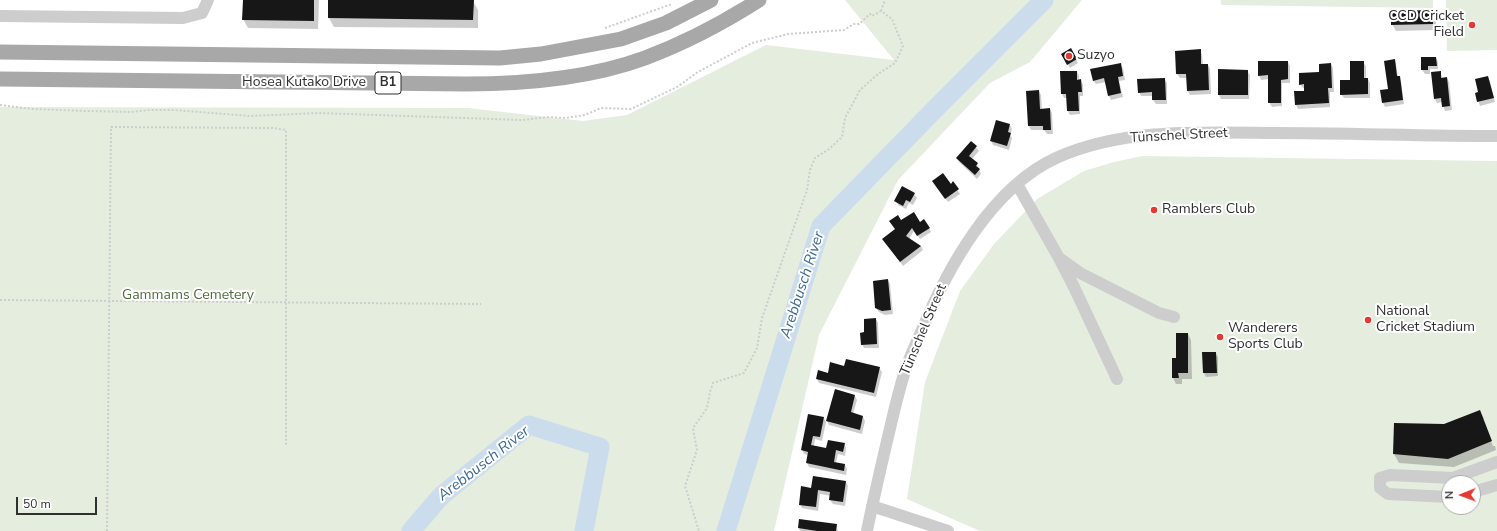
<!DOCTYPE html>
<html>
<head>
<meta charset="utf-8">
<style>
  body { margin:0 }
  #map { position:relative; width:1497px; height:531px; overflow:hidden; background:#fff; font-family:"Nunito Sans",sans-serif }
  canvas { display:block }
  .north { position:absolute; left:1441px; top:475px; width:40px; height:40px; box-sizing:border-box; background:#fff; border:1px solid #acacac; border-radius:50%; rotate:269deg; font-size:11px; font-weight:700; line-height:16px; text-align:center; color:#303030 }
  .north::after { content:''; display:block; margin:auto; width:14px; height:18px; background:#e63933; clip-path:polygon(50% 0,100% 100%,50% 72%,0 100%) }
  .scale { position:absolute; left:16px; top:497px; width:81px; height:18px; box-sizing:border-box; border:2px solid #303030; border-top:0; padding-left:5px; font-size:12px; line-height:14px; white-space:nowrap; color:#303030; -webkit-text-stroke:3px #fff; paint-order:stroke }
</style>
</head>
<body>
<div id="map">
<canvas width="1497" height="531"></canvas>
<div class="north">N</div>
<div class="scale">50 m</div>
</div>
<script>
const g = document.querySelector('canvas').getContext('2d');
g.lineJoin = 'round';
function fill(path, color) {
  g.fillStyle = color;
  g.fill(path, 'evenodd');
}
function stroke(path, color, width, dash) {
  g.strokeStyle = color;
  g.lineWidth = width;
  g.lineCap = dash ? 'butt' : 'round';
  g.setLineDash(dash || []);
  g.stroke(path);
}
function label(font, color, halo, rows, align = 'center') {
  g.font = font + ' "Nunito Sans",sans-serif';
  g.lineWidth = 4;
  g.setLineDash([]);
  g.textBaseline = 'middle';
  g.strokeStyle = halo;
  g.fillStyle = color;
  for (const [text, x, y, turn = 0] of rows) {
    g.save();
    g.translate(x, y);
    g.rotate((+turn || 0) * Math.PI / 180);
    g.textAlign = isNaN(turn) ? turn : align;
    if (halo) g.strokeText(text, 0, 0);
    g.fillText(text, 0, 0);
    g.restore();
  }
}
const green = new Path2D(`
  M845,0H1082L1030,62L990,83L898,180L819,335L774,531H0V107L468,108L583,121L627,115L766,45L894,60Z
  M1221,0H1433V8L1221,5Z
  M1446,0H1497V50L1447,51Z
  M1142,156L1497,161V531H980L907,499L925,382L960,291L994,244L1037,199L1084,171L1114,162ZM1449,483H1473V507H1449Z`);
const shadow = new Path2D(`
  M244,0H319L318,29L248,28L243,19Z
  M473,1L478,10V28L334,27L329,18Z
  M1432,11L1436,18V30L1396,31L1392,24Z
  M1070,50L1078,63L1070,68L1062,54Z
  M1200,50L1202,55L1203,65H1208L1210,69L1211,94L1190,95L1188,91L1187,78H1180L1177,74L1176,52Z
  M1436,58L1438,62V69H1430V74H1425L1422,70Z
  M1394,60L1396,64L1398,77L1401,81L1404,104L1385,107L1383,103L1389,90Z
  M1288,62L1290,66V83H1282V106L1272,107L1269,102V79L1261,80L1259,75Z
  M1363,62L1366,66V79H1368L1370,83V98H1344L1341,94Z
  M1120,64L1123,68L1125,80L1119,81L1123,97L1111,100L1109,96L1106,82L1096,84L1093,80Z
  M1331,64L1333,68L1334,92H1330V107L1298,109L1296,105L1305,92V88H1303L1300,84L1320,73Z
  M1247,71L1250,75L1249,99H1221L1219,95Z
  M1061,72H1077L1079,76V81L1081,80L1083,85V96H1080V114L1070,115L1068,111V98H1064L1062,94Z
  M1440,72L1443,79L1447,78L1449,82L1452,110L1445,111L1442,102L1437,103L1435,99L1432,73Z
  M1487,77L1490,81L1495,102L1480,106L1476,94L1479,93Z
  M1164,79L1167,83V104H1156L1153,100V96H1141L1139,92Z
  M1027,91H1039L1041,95L1042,110L1050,109L1052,113L1053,134H1047L1044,130H1031L1029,126Z
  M1010,125L1012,129L1010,135L1012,138L1009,150L993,145L991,141Z
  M971,142L979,151L972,159L977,164L981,174L977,179L959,162L957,158Z
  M953,183L960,194L948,202L936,185L951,186Z
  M914,194L917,198L913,205L909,203L906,209L898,205L896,201Z
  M901,222L920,223L929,228L931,232L920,239L914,231L909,239L921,246L923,250L903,266L886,243Z
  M888,280L890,284L893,314L885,315L879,312L876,308Z
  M876,319L878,323L879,348H864L862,344L865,333Z
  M1188,334L1191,340L1192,379H1182V384H1176L1173,378L1177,359Z
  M1215,353L1218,357V376L1206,377L1204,373Z
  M845,367L879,368L882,372L876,397L819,383L817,379L818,371L828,374Z
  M855,396L857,400L853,414L863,417L865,421L862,434L829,425L827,421Z
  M1480,411L1484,419H1482L1493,446H1495L1496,450L1454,467L1399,463L1394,454L1444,425Z
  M824,418L826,422L822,441L815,439L814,446L827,449L844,444L846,448L845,456L838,454L836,463L845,465L847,469L846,475L809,467L807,463L808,455L804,454L802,450Z
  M846,482L848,486L845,506L833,504L830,500L831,496L820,494L818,511L802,508L800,504L812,489Z
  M800,520L836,525L838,531H800L799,528Z`);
const river = new Path2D(`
  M411,531L441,496L529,425L600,447L584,531
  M726,531L821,226L936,108L1044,0`);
const building = new Path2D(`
  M243,0H314V21L242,20Z
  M328,0H474L473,20L328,18Z
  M1433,10V24L1391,25V11Z
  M1071,48L1077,59L1067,65L1061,54Z
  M1201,49V64H1208L1209,90L1187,91L1186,74H1176L1175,51Z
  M1421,57H1436L1437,66H1428V70H1421Z
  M1395,59L1397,76H1400L1403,100L1382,103L1380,90L1388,89L1384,61Z
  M1258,61H1288V79L1281,80V103H1268V75L1258,76Z
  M1350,61H1364V78H1368V94L1340,95V80H1350Z
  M1121,63L1123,76L1118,77L1121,93L1108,96L1104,78L1093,81L1090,69Z
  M1331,63L1332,88H1328L1329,103L1295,105L1294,91H1304V84L1299,85V73L1319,72V64Z
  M1218,69L1248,70V95H1218Z
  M1060,71H1077V80L1081,79L1082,92H1078L1079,111H1067L1066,94H1061Z
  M1441,71V78L1447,77L1450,106L1442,107L1441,98L1434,99L1431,72Z
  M1488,76L1494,98L1477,102L1475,93L1478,92L1475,79Z
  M1165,78L1166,100H1152V92L1138,93L1137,79Z
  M1039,90L1040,109L1050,108L1051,130H1043V126H1028L1026,91Z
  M996,120L1010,124L1008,132L1011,133L1007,146L990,141Z
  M971,141L977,146L969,156L978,163L976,166L980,169L975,175L956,158Z
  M943,173L951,184L953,181L959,189L945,199L932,181Z
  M902,186L915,193L910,202L906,200L903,206L894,201Z
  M914,212L920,222L924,219L930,228L917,236L912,228L906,236L921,246L900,262L882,239L895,229L889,221L898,215L901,220Z
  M888,279L891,310L882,311L875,308L873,281Z
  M876,318L877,344L861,345L860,333L864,332V319Z
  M1176,333H1188V373H1178L1179,378H1172V358H1176Z
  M1202,352H1216L1217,373H1203Z
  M846,359L880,367L874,393L816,379L818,370L828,373L830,362L844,366Z
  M835,389L855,395L851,412L863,416L860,430L826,421Z
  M1480,410L1492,441L1448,459L1393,454L1394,423L1444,424Z
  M808,414L824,417L820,437L813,436L811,445L826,448L828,440L845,443L843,452L836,450L834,462L845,464L844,471L806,463L808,452L801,450Z
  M813,476L846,481L843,502L829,500L830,492L818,490L816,507L799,505L801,486L811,488Z
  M799,519L837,524L836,531H817L798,528Z`);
const path = new Path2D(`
  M881,11L885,0
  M605,28L672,4
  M0,105L32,109L87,111L132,112L149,110H174L250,116L319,113L522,120L549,117L565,118L585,115L601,108L631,109L677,87L698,72L752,43L788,34L844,30L854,24H859L870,14L872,16L881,11L892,19L903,46L895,63L878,74L860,90L845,118L842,137L829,149L815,158L810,170L807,190L762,318L757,348L744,373L713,383L710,392L707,408L693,428L697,450L685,486L699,531
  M0,300L481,304
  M107,531L111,127L273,128L286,130V446`);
const minor = new Path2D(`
  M0,16L183,18L202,13L208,0
  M1017,184L1059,258L1080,273L1159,313L1174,317
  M1060,260L1074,287L1117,379
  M1473,492L1497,485
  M1449,497L1388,494L1380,488V478L1390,475L1453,478L1497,462
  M872,506L948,531
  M867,531C873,501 880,471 887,441C893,416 898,392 906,368C910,356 916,344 921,332C947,269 991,188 1056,158C1123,128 1200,132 1273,133C1347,133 1422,136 1497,136`);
const major = new Path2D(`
  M0,52L500,58L541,54L621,39L666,23L711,0
  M0,79L465,84C525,84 588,79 645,58C685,43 723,23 759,0`);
const markers = [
  [1472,25,4,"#e63933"],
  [1069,56,4,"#e63933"],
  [1154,210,4,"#e63933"],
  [1368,320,4,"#e63933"],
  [1220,337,4,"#e63933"]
];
const shields = [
  [388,83,26]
];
const shieldNames = [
  ["B1",388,83]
];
const poiNames = [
  ["CCD Cricket",1464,17,"right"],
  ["Field",1464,33,"right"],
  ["Suzyo",1077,56],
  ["Ramblers Club",1162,210],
  ["National",1376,312],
  ["Cricket Stadium",1376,328],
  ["Wanderers",1228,329],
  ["Sports Club",1228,345]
];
const streetNames = [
  ["Hosea Kutako Drive",304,83],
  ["Tünschel Street",1179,136,-3],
  ["Tünschel Street",924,330,-67]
];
const parkNames = [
  ["Gammams Cemetery",188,296]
];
const waterNames = [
  ["Arebbusch River",803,285,-72],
  ["Arebbusch River",484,464,-38]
];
fill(green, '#e5eddf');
fill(shadow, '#0003');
stroke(river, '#cbdced', 19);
fill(building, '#171717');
stroke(path, '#cdcdcd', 2, [2, 2]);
stroke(minor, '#cdcdcd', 12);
stroke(major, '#a8a8a8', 15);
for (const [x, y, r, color] of markers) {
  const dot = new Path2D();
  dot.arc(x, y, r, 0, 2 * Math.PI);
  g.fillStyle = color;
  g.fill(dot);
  stroke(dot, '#fff', 1.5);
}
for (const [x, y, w] of shields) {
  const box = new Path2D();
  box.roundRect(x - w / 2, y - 11, w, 22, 3);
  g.fillStyle = '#fff';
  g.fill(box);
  stroke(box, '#303030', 1);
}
label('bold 13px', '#303030', null, shieldNames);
label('14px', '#303030', '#fff', poiNames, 'left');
label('14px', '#303030', '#fff', streetNames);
label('14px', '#4e6d3d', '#fff', parkNames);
label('italic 15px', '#3d6994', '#fff', waterNames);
</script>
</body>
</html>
